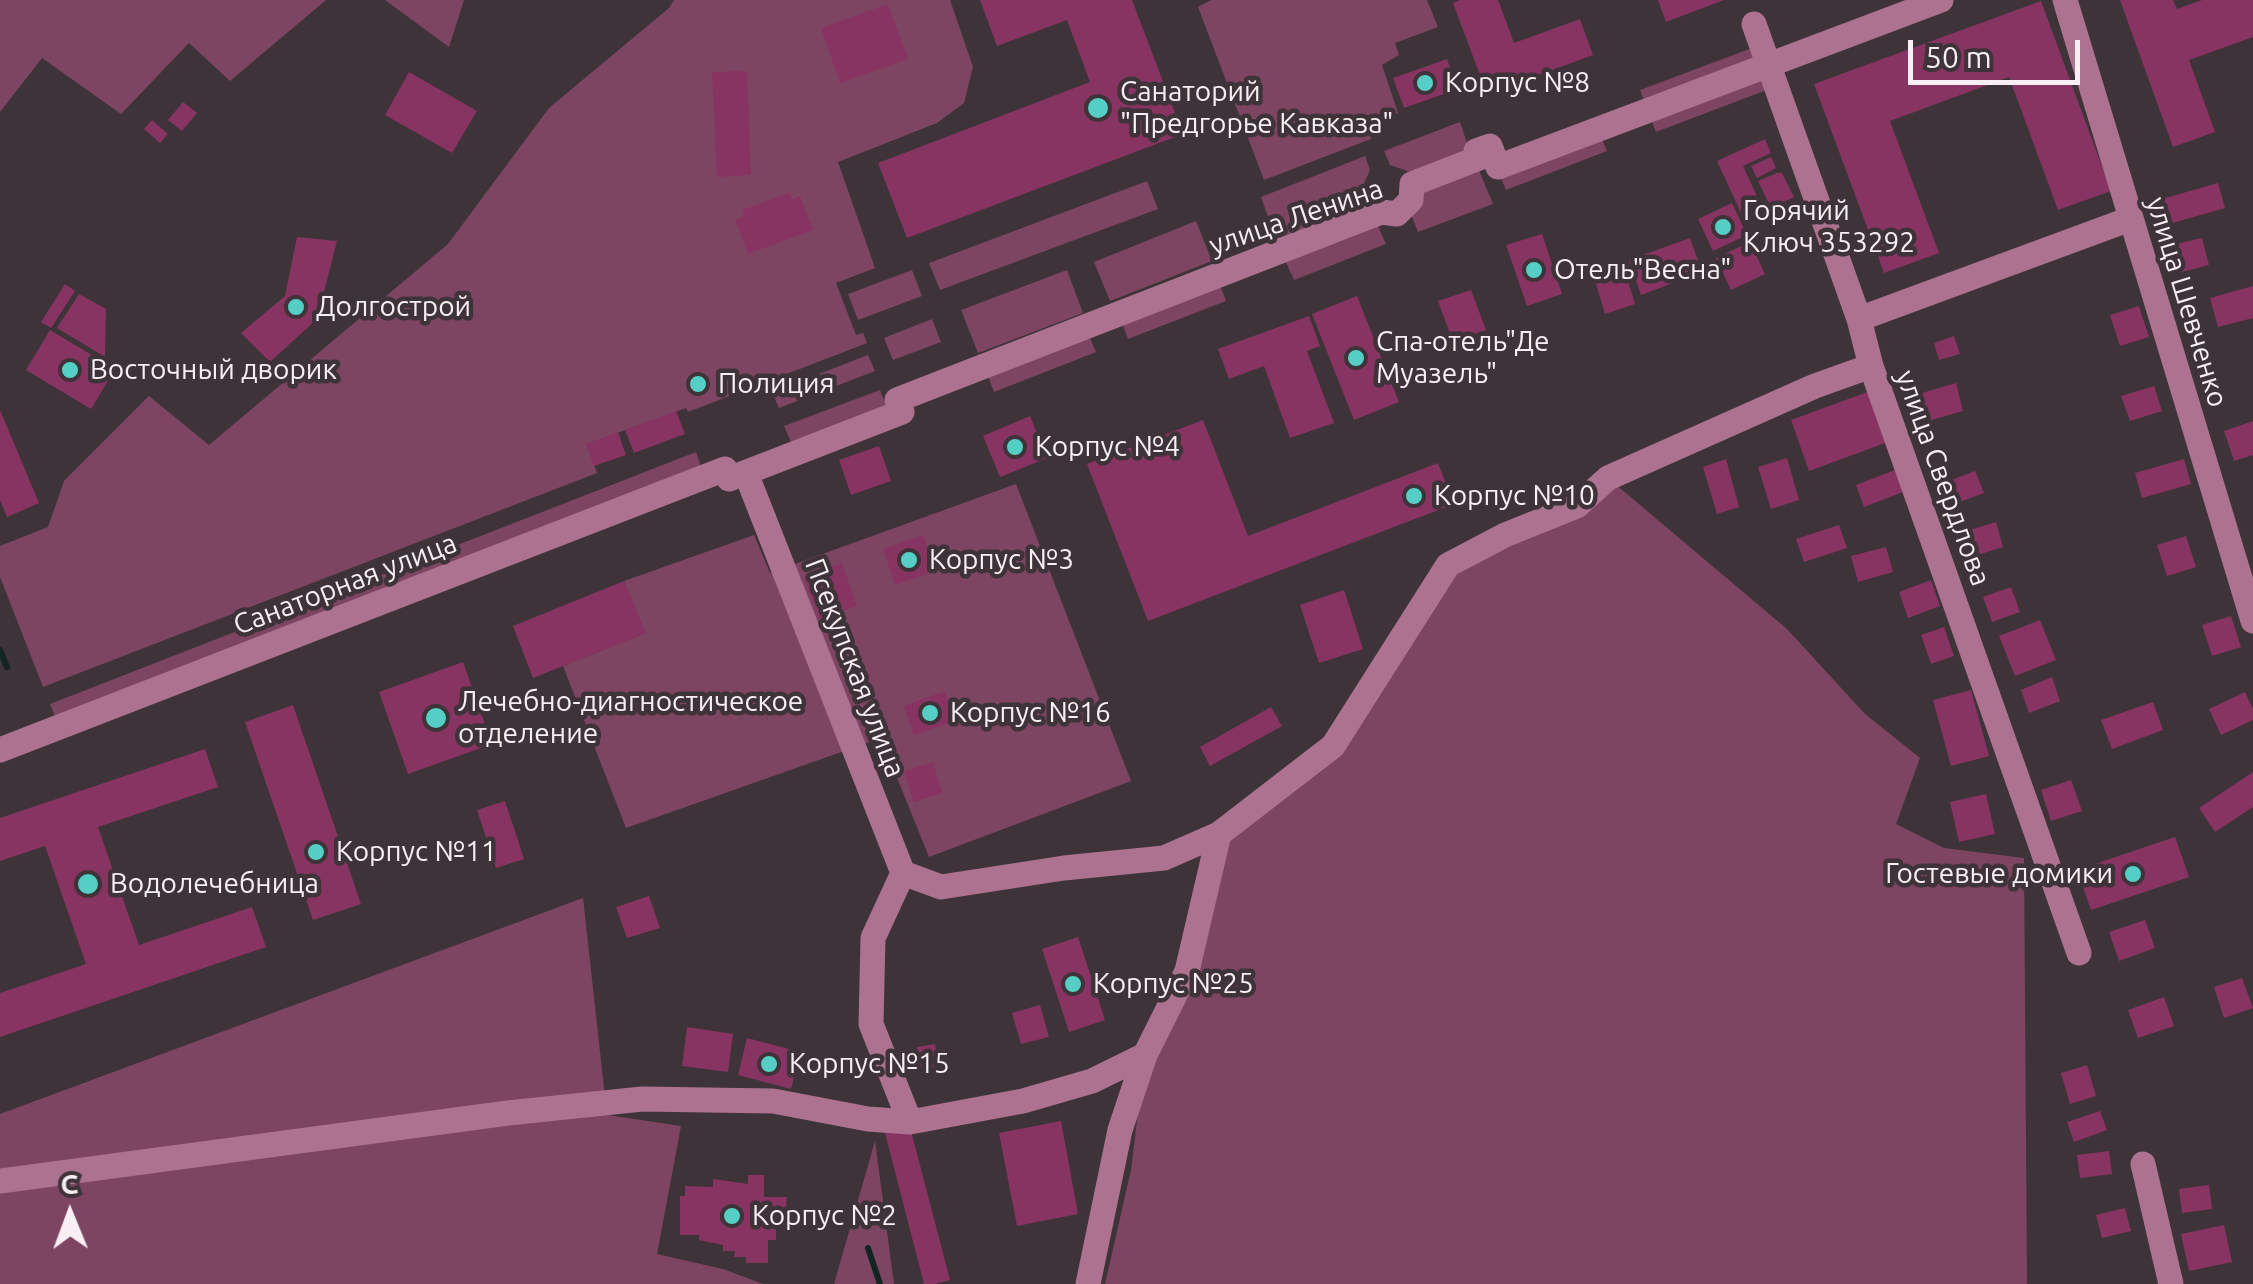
<!DOCTYPE html>
<html>
<head>
<meta charset="utf-8">
<style>
  body { margin:0 }
  #map { position:relative; width:2253px; height:1284px; overflow:hidden; background:#3e3338; font-family:Ubuntu,sans-serif }
  canvas { display:block }
  .north { position:absolute; left:20px; top:1164px; width:100px; height:100px; -webkit-text-stroke:8px #3e3338; paint-order:stroke; rotate:359deg; font-size:28px; font-weight:700; line-height:40px; text-align:center; color:#f7eff3 }
  .north::after { content:''; display:block; margin:auto; width:35px; height:45px; background:#f7eff3; clip-path:polygon(50% 0,100% 100%,50% 72%,0 100%) }
  .scale { position:absolute; left:1908px; top:40px; width:172px; height:45px; box-sizing:border-box; border:5px solid #f7eff3; border-top:0; padding-left:12px; font-size:30px; line-height:35px; white-space:nowrap; color:#f7eff3; -webkit-text-stroke:8px #3e3338; paint-order:stroke }
</style>
</head>
<body>
<div id="map">
<canvas width="2253" height="1284"></canvas>
<div class="north">С</div>
<div class="scale">50 m</div>
</div>
<script>
const g = document.querySelector('canvas').getContext('2d');
g.lineJoin = 'round';
function fill(path, color) {
  g.fillStyle = color;
  g.fill(path, 'evenodd');
}
function stroke(path, color, width, dash) {
  g.strokeStyle = color;
  g.lineWidth = width;
  g.lineCap = dash ? 'butt' : 'round';
  g.setLineDash(dash || []);
  g.stroke(path);
}
function label(font, color, halo, rows, align = 'center') {
  g.font = font + ' Ubuntu,sans-serif';
  g.lineWidth = 9;
  g.setLineDash([]);
  g.textBaseline = 'middle';
  g.strokeStyle = halo;
  g.fillStyle = color;
  for (const [text, x, y, turn = 0] of rows) {
    g.save();
    g.translate(x, y);
    g.rotate((+turn || 0) * Math.PI / 180);
    g.textAlign = isNaN(turn) ? turn : align;
    if (halo) g.strokeText(text, 0, 0);
    g.fillText(text, 0, 0);
    g.restore();
  }
}
const green = new Path2D(`
  M0,0H326L230,81L189,43L121,114L42,58L0,112Z
  M385,0H464L449,47Z
  M674,0H950L973,67L964,103L937,123L838,162L875,268L836,283L856,335L863,333L867,343L688,412L686,408L587,444L597,473L43,687L0,577V546L48,527L64,481L149,396L209,445L448,244L549,108L669,8Z
  M1211,0H1427L1438,27L1395,43L1399,55L1382,65L1398,113L1367,124L1371,139L1264,180L1198,7Z
  M1760,45L1764,58L1645,103L1640,90Z
  M1767,74L1772,88L1656,132L1651,119Z
  M1460,122L1469,149L1410,172L1390,165L1384,151Z
  M1602,139L1607,151L1506,190L1501,178Z
  M1365,156L1370,170L1362,188L1369,207L1277,242L1261,197Z
  M1478,168L1493,204L1418,232L1410,212L1419,191Z
  M1147,181L1158,209L940,290L929,263Z
  M1196,221L1212,261L1110,301L1094,262Z
  M1377,224L1386,244L1294,280L1285,260Z
  M912,270L922,296L858,320L848,294Z
  M1067,270L1083,313L978,353L961,310Z
  M1220,285L1226,301L1128,339L1122,323Z
  M932,319L941,342L893,360L884,338Z
  M1089,336L1096,352L994,392L988,376Z
  M868,355L875,371L779,408L772,392Z
  M880,390L887,408L792,444L784,426Z
  M696,452L701,467L56,719L50,704Z
  M1608,478L1787,629L1865,714L1920,758L1896,824L1944,848L2024,858L2027,1284H1105L1131,1170L1145,1055L1187,971L1219,834L1333,746L1448,565Z
  M1016,484L1131,781L929,857L881,738L626,828L563,666L645,633L624,581L754,535L770,573Z
  M583,898L607,1115L681,1126L657,1254L723,1269L763,1284H0V1114Z
  M875,1141L894,1284H834Z`);
const stream = new Path2D(`
  M0,650L7,667
  M868,1248L880,1284`);
const building = new Path2D(`
  M980,0H1132L1183,134L907,238L878,163L1090,82L1067,20L997,46Z
  M1460,0H1498L1514,43L1580,19L1593,55L1487,94L1453,3Z
  M1658,0H1724L1666,22Z
  M2120,0H2173L2177,9L2202,0H2253V37L2189,60L2215,132L2173,147Z
  M2041,1L2111,191L2058,210L2009,77L1890,121L1939,253L1884,273L1814,84Z
  M888,4L908,59L840,83L821,28Z
  M1447,59L1458,89L1404,108L1393,78Z
  M747,71L751,175L717,177L712,72Z
  M409,72L477,111L452,153L385,115Z
  M183,102L197,113L182,131L168,120Z
  M152,120L168,134L160,143L144,129Z
  M1765,139L1771,153L1743,166L1762,207L1742,215L1717,161Z
  M1771,157L1776,168L1757,178L1751,166Z
  M1777,173H1782L1794,197L1771,208L1758,181Z
  M2218,183L2225,208L2162,226L2155,201Z
  M789,193L792,199L800,196L813,230L748,254L735,220L745,216L742,210Z
  M1732,203L1747,235L1713,251L1698,219Z
  M1542,234L1562,294L1527,306L1506,245Z
  M297,237L337,241L317,319L270,362L241,333L285,296Z
  M1690,238L1702,272L1641,295L1629,260Z
  M2202,238L2209,265L2174,274L2167,246Z
  M1750,242L1765,274L1731,290L1716,258Z
  M1623,265L1635,304L1605,314L1593,274Z
  M65,284L75,291L51,328L41,322Z
  M2253,286V318L2218,327L2210,298Z
  M1471,290L1486,330L1453,342L1438,301Z
  M79,294L106,309L105,357L57,328Z
  M1357,296L1399,402L1354,420L1312,314Z
  M2139,306L2149,337L2120,346L2110,315Z
  M1309,316L1320,346L1307,351L1334,423L1290,438L1264,366L1229,379L1218,349Z
  M50,330L115,369L91,409L26,370Z
  M1954,336L1960,354L1939,360L1934,343Z
  M1956,383L1963,411L1924,422L1915,395Z
  M2154,386L2162,411L2130,421L2121,396Z
  M1870,391L1888,442L1809,471L1791,420Z
  M0,410L39,503L7,517L0,500Z
  M676,411L685,434L634,453L625,430Z
  M1030,416L1047,458L1000,477L983,436Z
  M1203,420L1248,536L1438,463L1454,504L1148,621L1087,464Z
  M2253,421V455L2234,461L2224,431Z
  M618,432L626,455L594,466L586,444Z
  M879,446L891,481L851,495L839,460Z
  M1787,458L1799,500L1771,509L1758,467Z
  M1726,459L1739,507L1717,514L1703,467Z
  M2184,459L2191,484L2142,498L2135,473Z
  M1895,470L1903,492L1864,507L1856,485Z
  M1975,471L1984,493L1957,503L1949,481Z
  M1996,522L2003,547L1971,557L1963,532Z
  M1839,525L1847,548L1804,562L1796,539Z
  M923,535L935,571L895,585L883,549Z
  M2186,536L2196,567L2167,576L2157,545Z
  M1886,547L1893,572L1858,582L1851,556Z
  M842,563L857,606L819,619L804,577Z
  M1931,580L1940,606L1908,618L1899,592Z
  M624,581L646,633L533,678L513,626Z
  M2011,587L2020,612L1992,622L1983,597Z
  M1344,590L1363,649L1319,663L1300,605Z
  M2231,616L2241,647L2212,656L2202,625Z
  M2040,620L2056,660L2015,676L1999,636Z
  M1944,627L1954,656L1931,664L1921,635Z
  M463,662L492,744L408,774L379,692Z
  M2052,677L2060,701L2029,713L2021,690Z
  M1971,690L1989,756L1951,766L1933,700Z
  M945,691L955,721L914,735L904,706Z
  M2245,692L2253,709V720L2221,735L2209,709Z
  M2153,702L2163,730L2112,749L2101,720Z
  M293,705L361,904L313,920L245,722Z
  M1271,707L1282,726L1210,766L1200,747Z
  M205,749L218,787L98,827L139,945L252,907L266,947L0,1037V993L86,964L45,846L0,861V818Z
  M933,762L942,793L914,802L904,771Z
  M2253,772V807L2215,832L2199,808Z
  M2071,780L2082,811L2051,821L2041,790Z
  M1986,794L1995,834L1959,842L1950,802Z
  M505,801L524,859L496,868L477,810Z
  M2175,837L2189,877L2091,910L2077,870Z
  M649,896L660,928L627,938L616,907Z
  M2145,920L2155,948L2119,961L2109,932Z
  M1078,937L1105,1020L1069,1032L1042,949Z
  M2242,978L2253,1008L2224,1018L2214,987Z
  M2164,997L2174,1026L2138,1038L2128,1010Z
  M1040,1005L1049,1037L1021,1044L1012,1013Z
  M687,1027L733,1034L728,1072L682,1066Z
  M747,1038L800,1052L791,1089L738,1075Z
  M935,1044L940,1067L922,1071L917,1047Z
  M2087,1065L2096,1096L2070,1104L2061,1073Z
  M2100,1111L2107,1130L2074,1142L2067,1122Z
  M1061,1121L1078,1214L1017,1226L999,1133Z
  M910,1127L950,1280L935,1284H924L885,1133Z
  M2109,1151L2112,1174L2080,1178L2077,1155Z
  M748,1175H764V1197H787L784,1222H776V1240H768V1263H746V1257H734L735,1251H723V1245L699,1240V1235H680V1196H685V1186L713,1187V1179L748,1184Z
  M2209,1185L2212,1209L2182,1213L2179,1189Z
  M2125,1208L2131,1231L2102,1238L2096,1215Z
  M2224,1225L2232,1262L2189,1271L2181,1234Z`);
const minor = new Path2D(`
  M2065,0L2253,621
  M1754,24L1859,319L1871,366L2079,953
  M1859,319L2130,219
  M751,486L903,873
  M0,750L725,469L729,479L902,412L897,400L1381,212L1397,214L1411,200L1412,184L1479,158L1476,151L1490,146L1498,167L1941,0
  M910,1122L1023,1101L1092,1081L1145,1055L1187,971L1219,834
  M2143,1164L2171,1284
  M0,1181L508,1113L642,1099L773,1101L868,1119L910,1122L871,1024L873,938L903,873L941,887L1064,868L1164,858L1219,834L1333,746L1448,565L1505,535L1577,506L1608,478L1815,386L1871,366
  M1088,1284L1120,1130L1145,1055`);
const markers = [
  [1425,83,10,"#55cec5"],
  [1098,108,12,"#55cec5"],
  [1723,227,10,"#55cec5"],
  [1534,270,10,"#55cec5"],
  [296,307,10,"#55cec5"],
  [1356,358,10,"#55cec5"],
  [70,370,10,"#55cec5"],
  [698,384,10,"#55cec5"],
  [1015,447,10,"#55cec5"],
  [1414,496,10,"#55cec5"],
  [909,560,10,"#55cec5"],
  [930,713,10,"#55cec5"],
  [436,718,12,"#55cec5"],
  [316,852,10,"#55cec5"],
  [2133,874,10,"#55cec5"],
  [88,884,12,"#55cec5"],
  [1073,984,10,"#55cec5"],
  [769,1064,10,"#55cec5"],
  [732,1216,10,"#55cec5"]
];
const poiNames = [
  ["Корпус №8",1445,83],
  ["Санаторий",1120,92],
  ["\"Предгорье Кавказа\"",1120,124],
  ["Горячий",1743,211],
  ["Ключ 353292",1743,243],
  ["Отель\"Весна\"",1554,270],
  ["Долгострой",316,307],
  ["Спа-отель\"Де",1376,342],
  ["Муазель\"",1376,374],
  ["Восточный дворик",90,370],
  ["Полиция",718,384],
  ["Корпус №4",1035,447],
  ["Корпус №10",1434,496],
  ["Корпус №3",929,560],
  ["Лечебно-диагностическое",458,702],
  ["отделение",458,734],
  ["Корпус №16",950,713],
  ["Корпус №11",336,852],
  ["Гостевые домики",2113,874,"right"],
  ["Водолечебница",110,884],
  ["Корпус №25",1093,984],
  ["Корпус №15",789,1064],
  ["Корпус №2",752,1216]
];
const streetNames = [
  ["улица Ленина",1296,217,-19],
  ["улица Шевченко",2187,302,73],
  ["улица Свердлова",1943,478,70],
  ["Санаторная улица",345,584,-21],
  ["Псекупская улица",855,668,69]
];
fill(green, '#7e4562');
stroke(stream, '#122523', 6);
fill(building, '#883462');
stroke(minor, '#ad728f', 25);
for (const [x, y, r, color] of markers) {
  const dot = new Path2D();
  dot.arc(x, y, r, 0, 2 * Math.PI);
  g.fillStyle = color;
  g.fill(dot);
  stroke(dot, '#3e3338', 4);
}
label('28px', '#f7eff3', '#3e3338', poiNames, 'left');
label('28px', '#f7eff3', '#3e3338', streetNames);
</script>
</body>
</html>
